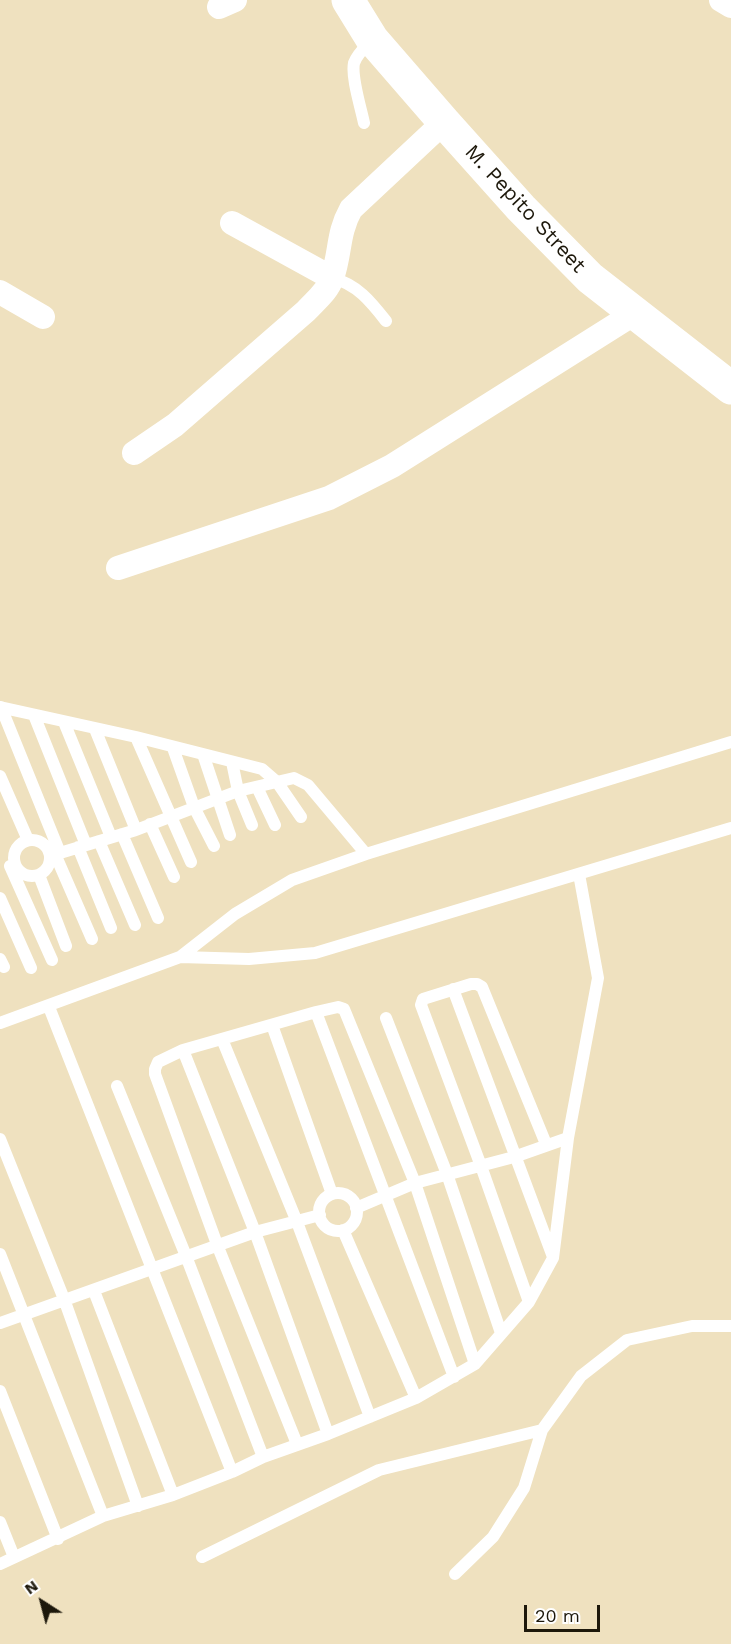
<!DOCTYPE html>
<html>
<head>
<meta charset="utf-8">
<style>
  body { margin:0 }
  #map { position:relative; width:731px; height:1644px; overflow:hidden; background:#efe1bf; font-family:"Work Sans",sans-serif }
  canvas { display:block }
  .north { position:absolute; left:12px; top:1572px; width:60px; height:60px; -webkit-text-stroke:4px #fff; paint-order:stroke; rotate:324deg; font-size:16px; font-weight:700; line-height:24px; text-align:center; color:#1d180b }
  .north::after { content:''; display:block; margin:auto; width:21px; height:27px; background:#1d180b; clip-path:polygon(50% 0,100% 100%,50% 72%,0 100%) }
  .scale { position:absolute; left:524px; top:1605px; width:76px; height:27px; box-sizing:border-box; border:3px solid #1d180b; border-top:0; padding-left:8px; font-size:18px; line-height:21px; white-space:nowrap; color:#1d180b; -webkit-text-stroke:4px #fff; paint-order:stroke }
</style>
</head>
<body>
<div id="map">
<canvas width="731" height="1644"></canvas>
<div class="north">N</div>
<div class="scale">20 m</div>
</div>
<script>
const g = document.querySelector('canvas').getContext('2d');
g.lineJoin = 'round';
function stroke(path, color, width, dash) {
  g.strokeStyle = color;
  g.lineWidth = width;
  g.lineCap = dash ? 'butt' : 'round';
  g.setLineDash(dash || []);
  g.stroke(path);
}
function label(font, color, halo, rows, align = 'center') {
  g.font = font + ' "Work Sans",sans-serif';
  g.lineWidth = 5;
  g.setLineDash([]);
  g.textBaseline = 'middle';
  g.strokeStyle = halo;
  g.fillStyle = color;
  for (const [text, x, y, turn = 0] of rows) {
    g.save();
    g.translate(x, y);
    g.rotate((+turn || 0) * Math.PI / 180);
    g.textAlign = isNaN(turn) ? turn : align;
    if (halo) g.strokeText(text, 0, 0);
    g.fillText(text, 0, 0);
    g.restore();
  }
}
const lane = new Path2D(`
  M364,123C361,108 351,77 354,63C357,54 366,46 372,40
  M332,278C357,284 371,302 386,321
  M0,707L136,737L262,769L277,782L301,817
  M1,707L60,853
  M34,715L86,845
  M64,722L111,837
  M95,729L136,830
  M136,737L191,862
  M731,742L366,854L292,880L235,914L180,957L249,959L315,953L731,828
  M173,748L194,807L214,846
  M203,754L230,835
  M232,762L238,791L252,825
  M0,776L28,840
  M257,787L275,825
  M150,824L174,877
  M122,834L158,918
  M14 858a18 18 0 1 1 36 0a18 18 0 1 1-36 0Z
  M99,841L135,925
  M78,847L111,928
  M55,854L92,939
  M50,856L136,830L238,791L294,778L308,785L366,854
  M10,866L52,960
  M39,875L66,946
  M0,898L31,968
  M0,959L4,967
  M453,989L553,1257
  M49,1007L232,1472
  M316,1012L454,1377
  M386,1018L447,1174L501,1333
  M0,1023L180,957
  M272,1025L332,1194
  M222,1039L297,1222L370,1417
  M183,1050L255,1232L328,1434
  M117,1086L186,1256L263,1457
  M0,1139L64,1299L138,1506
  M319 1212a19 19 0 1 1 38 0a19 19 0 1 1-38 0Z
  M356,1208L415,1183L514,1157L568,1138
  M343,1230L416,1398
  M0,1254L103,1516
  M94,1291L173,1495
  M529,1302L481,1166L421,1005L423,999L471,984H477L482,987L546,1144
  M0,1323L255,1232L320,1215
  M0,1391L58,1539
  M297,1444L218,1247L155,1074V1069L158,1062L183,1050L316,1012L338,1007L344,1009L415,1183L475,1364
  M0,1522L14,1557
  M202,1557L379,1470L542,1430
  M0,1564L103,1516L173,1495L232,1472L263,1457L328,1434L416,1398L475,1364L529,1302L553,1258L568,1138L598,978L579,874
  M455,1574L493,1537L524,1488L542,1430L581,1376L627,1340L692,1326H731`);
const street = new Path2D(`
  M721,0L731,6
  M219,7L235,0
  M232,223L332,278
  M0,292L43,317
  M134,453L175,425L306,311C315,301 328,291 332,278C341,253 337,234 351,209L444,122
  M118,568L329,498L392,466L635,313`);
const secondary = new Path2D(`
  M348,0L372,39L444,122L521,208L590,278L731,388`);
const streetNames = [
  ["M. Pepito Street",525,209,47]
];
stroke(lane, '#fff', 12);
stroke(street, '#fff', 24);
stroke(secondary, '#fff', 33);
label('21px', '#1d180b', '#fff', streetNames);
</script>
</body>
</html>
